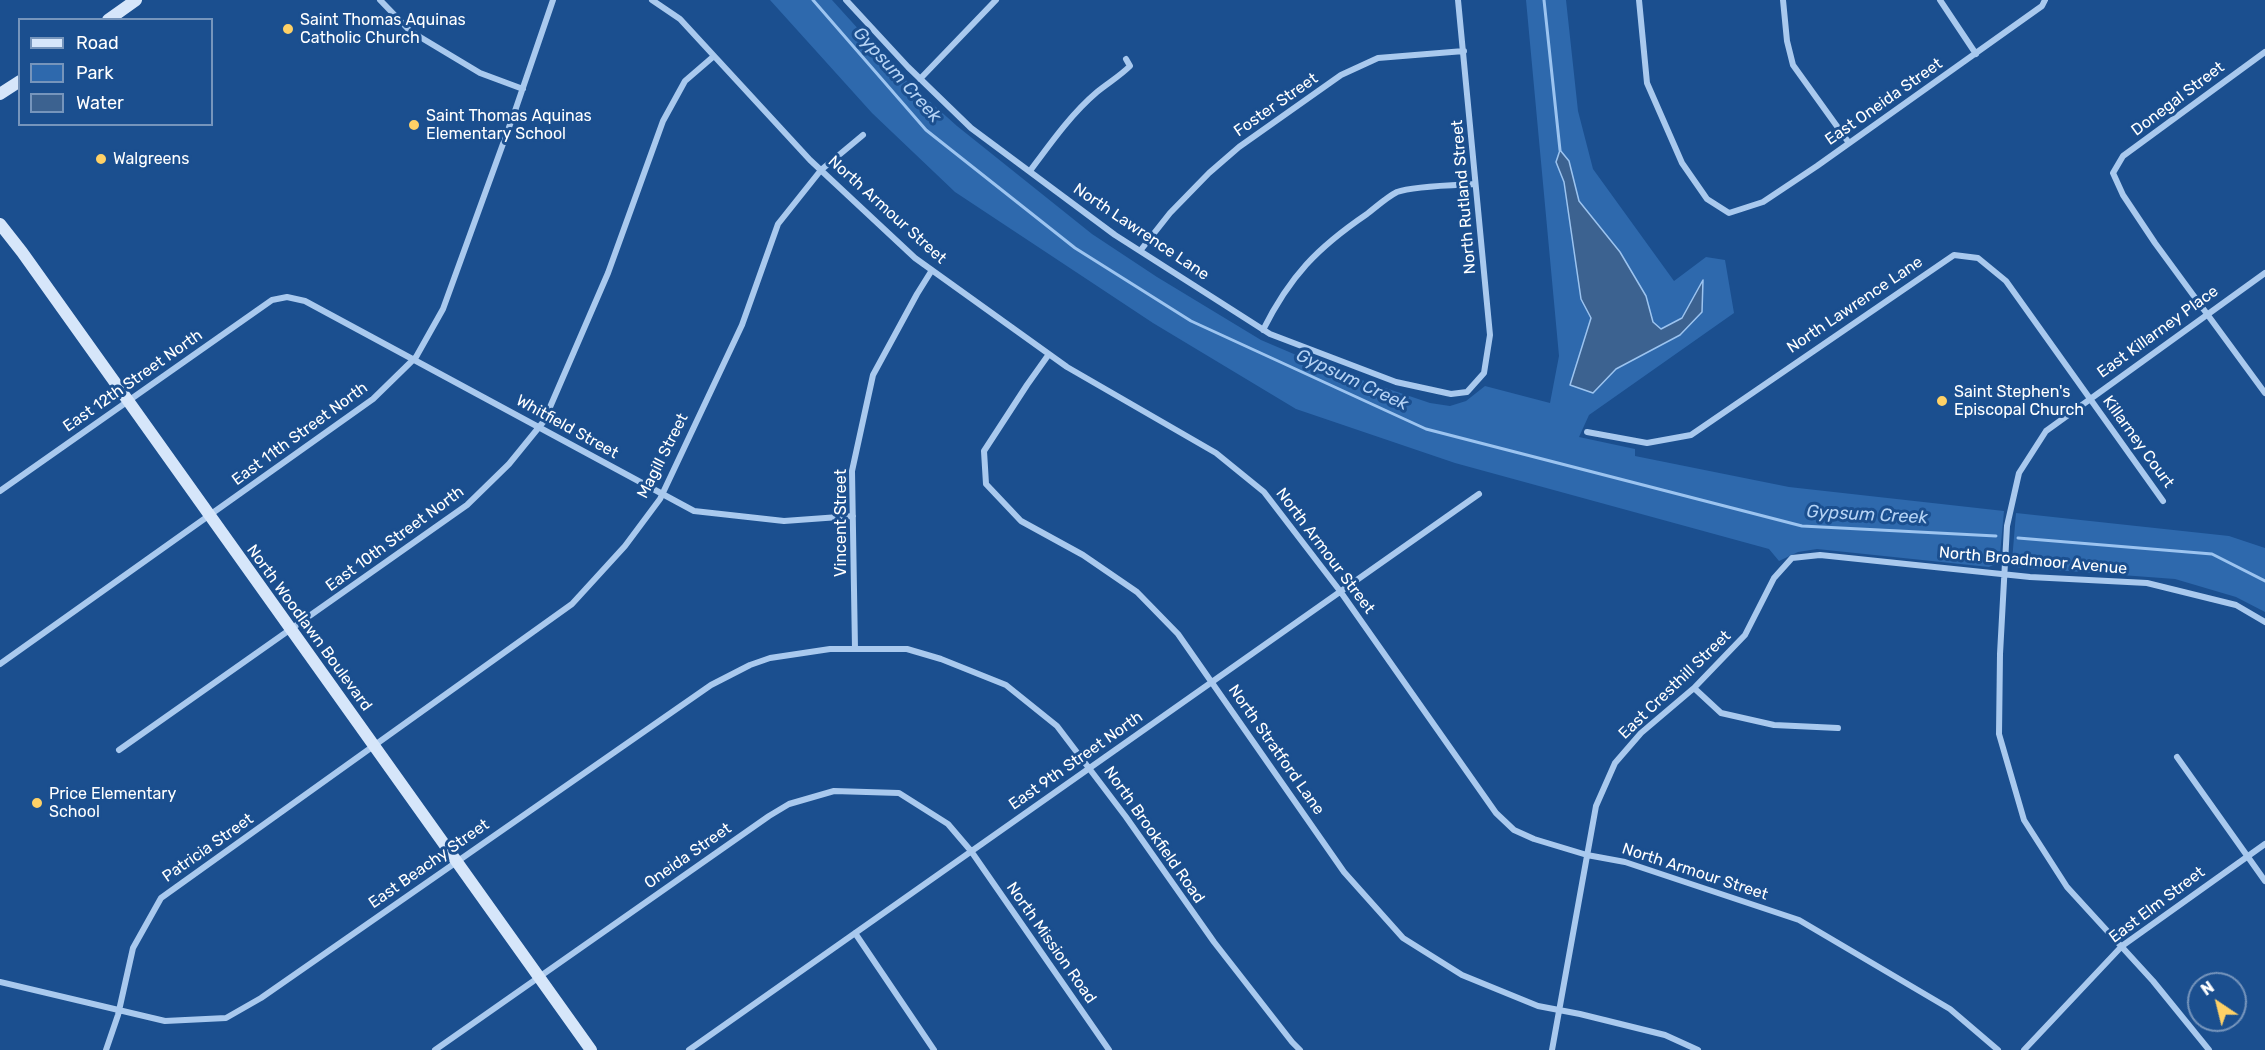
<!DOCTYPE html>
<html>
<head>
<meta charset="utf-8">
<style>
  body { margin:0 }
  #map { position:relative; width:2265px; height:1050px; overflow:hidden; background:#1b4f8f; font-family:Rubik,sans-serif }
  canvas { display:block }
  .legend { position:absolute; left:18px; top:18px; width:195px; height:108px; box-sizing:border-box; background:#1b4f8f; border:2px solid #7695bc; margin:0; padding:8px 10px; list-style:none; font-size:18px; color:#fff }
  .legend li { display:flex; align-items:center; gap:12px; height:30px }
  .legend b { width:30px; border:2px solid #7695bc }
  .north { position:absolute; left:2187px; top:972px; width:60px; height:60px; box-sizing:border-box; background:#1b4f8f; border:2px solid #7695bc; border-radius:50%; rotate:325deg; font-size:16px; font-weight:700; line-height:24px; text-align:center; color:#fff }
  .north::after { content:''; display:block; margin:auto; width:21px; height:27px; background:#ffd166; clip-path:polygon(50% 0,100% 100%,50% 72%,0 100%) }
</style>
</head>
<body>
<div id="map">
<canvas width="2265" height="1050"></canvas>
<ul class="legend">
<li><b style="height:8px;background:#d6e6fa"></b>Road</li>
<li><b style="height:16px;background:#2e69ad"></b>Park</li>
<li><b style="height:16px;background:#3c6290"></b>Water</li>
</ul>
<div class="north">N</div>
</div>
<script>
const g = document.querySelector('canvas').getContext('2d');
g.lineJoin = 'round';
function fill(path, color) {
  g.fillStyle = color;
  g.fill(path, 'evenodd');
}
function stroke(path, color, width, dash) {
  g.strokeStyle = color;
  g.lineWidth = width;
  g.lineCap = dash ? 'butt' : 'round';
  g.setLineDash(dash || []);
  g.stroke(path);
}
function label(font, color, halo, rows, align = 'center') {
  g.font = font + ' Rubik,sans-serif';
  g.lineWidth = 6;
  g.setLineDash([]);
  g.textBaseline = 'middle';
  g.strokeStyle = halo;
  g.fillStyle = color;
  for (const [text, x, y, turn = 0] of rows) {
    g.save();
    g.translate(x, y);
    g.rotate((+turn || 0) * Math.PI / 180);
    g.textAlign = isNaN(turn) ? turn : align;
    if (halo) g.strokeText(text, 0, 0);
    g.fillText(text, 0, 0);
    g.restore();
  }
}
const green = new Path2D(`
  M770,0H832L899,74L957,126L1092,234L1157,277L1261,340L1329,369L1430,403L1450,406L1466,401L1485,386L1550,403L1559,356L1526,0H1566L1578,111L1593,169L1674,281L1706,257L1725,260L1734,313L1589,415L1579,437L1635,449V456L1789,487L2004,511L2000,554L1997,563L1989,567L1817,549L1798,552L1779,561L1769,549L1455,463L1296,409L1153,323L955,192L872,113Z
  M2016,513L2229,536L2265,548V612L2236,597L2175,579L2014,567L2012,561Z`);
const water = new Path2D(`
  M1560,150L1569,161L1579,201L1620,252L1646,296L1653,322L1661,329L1682,318L1703,280L1702,312L1680,335L1616,369L1593,393L1570,385L1591,318L1581,299L1564,182L1556,162Z`);
const stream = new Path2D(`
  M813,0L926,130L1075,248L1191,321L1426,429L1802,526L1996,536
  M1544,0L1560,150
  M2018,538L2212,554L2265,581`);
const street = new Path2D(`
  M380,0L410,31L480,73L523,89
  M652,0L680,19L810,160L915,258L1067,367L1216,453L1264,492L1340,591L1496,813L1514,830L1534,839L1587,855L1625,862L1799,920L1950,1009L1998,1050
  M846,0L908,67L971,128L1115,235L1270,334L1396,382L1451,394L1467,392L1484,373L1490,335L1458,0
  M1639,0L1647,83L1682,163L1707,199L1729,213L1763,202L1817,166L2042,6L2045,0
  M1783,0L1787,41L1793,65L1849,143
  M1940,0L1976,54
  M2265,52L2123,156L2113,173L2123,195L2155,243L2265,393
  M920,79L996,0
  M1030,171C1050,144 1071,114 1097,92C1108,83 1120,76 1130,66L1126,59
  M1140,251L1170,213L1209,173L1239,147L1341,75L1378,58L1464,51
  M1263,330C1290,276 1317,248 1367,214C1376,207 1387,197 1397,192C1413,186 1457,185 1475,184
  M1049,354L1027,385L984,451L986,484L1021,521L1083,555L1137,592L1178,634L1344,872L1403,938L1462,975L1538,1006L1580,1014L1665,1035L1698,1050
  M1587,432L1647,443L1691,435L1954,255L1978,258L2006,281L2163,501
  M0,491L272,300L287,297L305,301L694,511L784,521L853,516
  M855,649L852,471L873,375L917,294L932,270
  M0,664L373,399L416,357L443,309L516,108L553,0
  M1694,688L1721,713L1774,725L1838,728
  M119,750L467,505L509,464L544,421L608,273L663,121L685,81L714,56
  M2177,757L2265,881
  M855,933L934,1050
  M0,982L165,1021L226,1018L261,998L711,685L750,665L770,658L830,649H907L941,659L1006,685L1057,726L1126,817L1214,942L1292,1042L1300,1050
  M106,1050L118,1015L133,948L161,898L572,604L625,546L660,499L742,325L778,224L821,170L863,135
  M435,1050L769,816L789,804L834,791L899,793L948,824L971,851L1109,1050
  M689,1050L1479,494
  M1552,1050L1596,806L1615,763L1641,733L1694,688L1745,635L1774,578L1792,558L1820,555L2030,577L2147,583L2236,605L2265,622
  M2024,1050L2122,946L2265,844
  M2209,1050L2153,981L2067,887L2024,820L1999,734L2000,654L2007,526L2019,473L2046,431L2265,273`);
const secondary = new Path2D(`
  M108,20L136,0
  M0,94L20,81
  M0,224L22,252C210,520 402,784 591,1050`);
const markers = [
  [288,29,6,"#ffd166"],
  [414,125,6,"#ffd166"],
  [101,159,6,"#ffd166"],
  [1942,401,6,"#ffd166"],
  [37,803,6,"#ffd166"]
];
const poiNames = [
  ["Saint Thomas Aquinas",300,20],
  ["Catholic Church",300,38],
  ["Saint Thomas Aquinas",426,116],
  ["Elementary School",426,134],
  ["Walgreens",113,159],
  ["Saint Stephen's",1954,392],
  ["Episcopal Church",1954,410],
  ["Price Elementary",49,794],
  ["School",49,812]
];
const streetNames = [
  ["Donegal Street",2178,99,-37],
  ["East Oneida Street",1884,102,-35],
  ["Foster Street",1276,105,-35],
  ["North Rutland Street",1464,197,-95],
  ["North Armour Street",887,210,42],
  ["North Lawrence Lane",1141,232,34],
  ["North Lawrence Lane",1855,305,-34],
  ["East Killarney Place",2158,332,-36],
  ["East 12th Street North",133,381,-35],
  ["Whitfield Street",567,427,29],
  ["East 11th Street North",300,434,-36],
  ["Killarney Court",2138,442,54],
  ["Magill Street",663,456,-63],
  ["Vincent Street",841,523,-90],
  ["East 10th Street North",395,539,-36],
  ["North Armour Street",1325,551,53],
  ["North Broadmoor Avenue",2033,561,5],
  ["North Woodlawn Boulevard",309,628,54],
  ["East Cresthill Street",1675,685,-44],
  ["North Stratford Lane",1276,750,55],
  ["East 9th Street North",1076,761,-35],
  ["North Brookfield Road",1154,835,55],
  ["Patricia Street",208,848,-35],
  ["Oneida Street",688,856,-35],
  ["East Beachy Street",429,864,-35],
  ["North Armour Street",1695,872,18],
  ["East Elm Street",2157,905,-37],
  ["North Mission Road",1051,943,55]
];
const waterNames = [
  ["Gypsum Creek",897,75,48],
  ["Gypsum Creek",1352,380,25],
  ["Gypsum Creek",1867,515,3]
];
fill(green, '#2e69ad');
fill(water, '#3c6290');
stroke(water, '#9cc4f0', 1.5);
stroke(stream, '#9cc4f0', 3);
stroke(street, '#a9c9ee', 6);
stroke(secondary, '#d6e6fa', 12);
for (const [x, y, r, color] of markers) {
  const dot = new Path2D();
  dot.arc(x, y, r, 0, 2 * Math.PI);
  g.fillStyle = color;
  g.fill(dot);
  stroke(dot, '#1b4f8f', 2);
}
label('16px', '#fff', '#1b4f8f', poiNames, 'left');
label('16px', '#fff', '#1b4f8f', streetNames);
label('italic 18px', '#b5d3f5', '#1b4f8f', waterNames);
</script>
</body>
</html>
